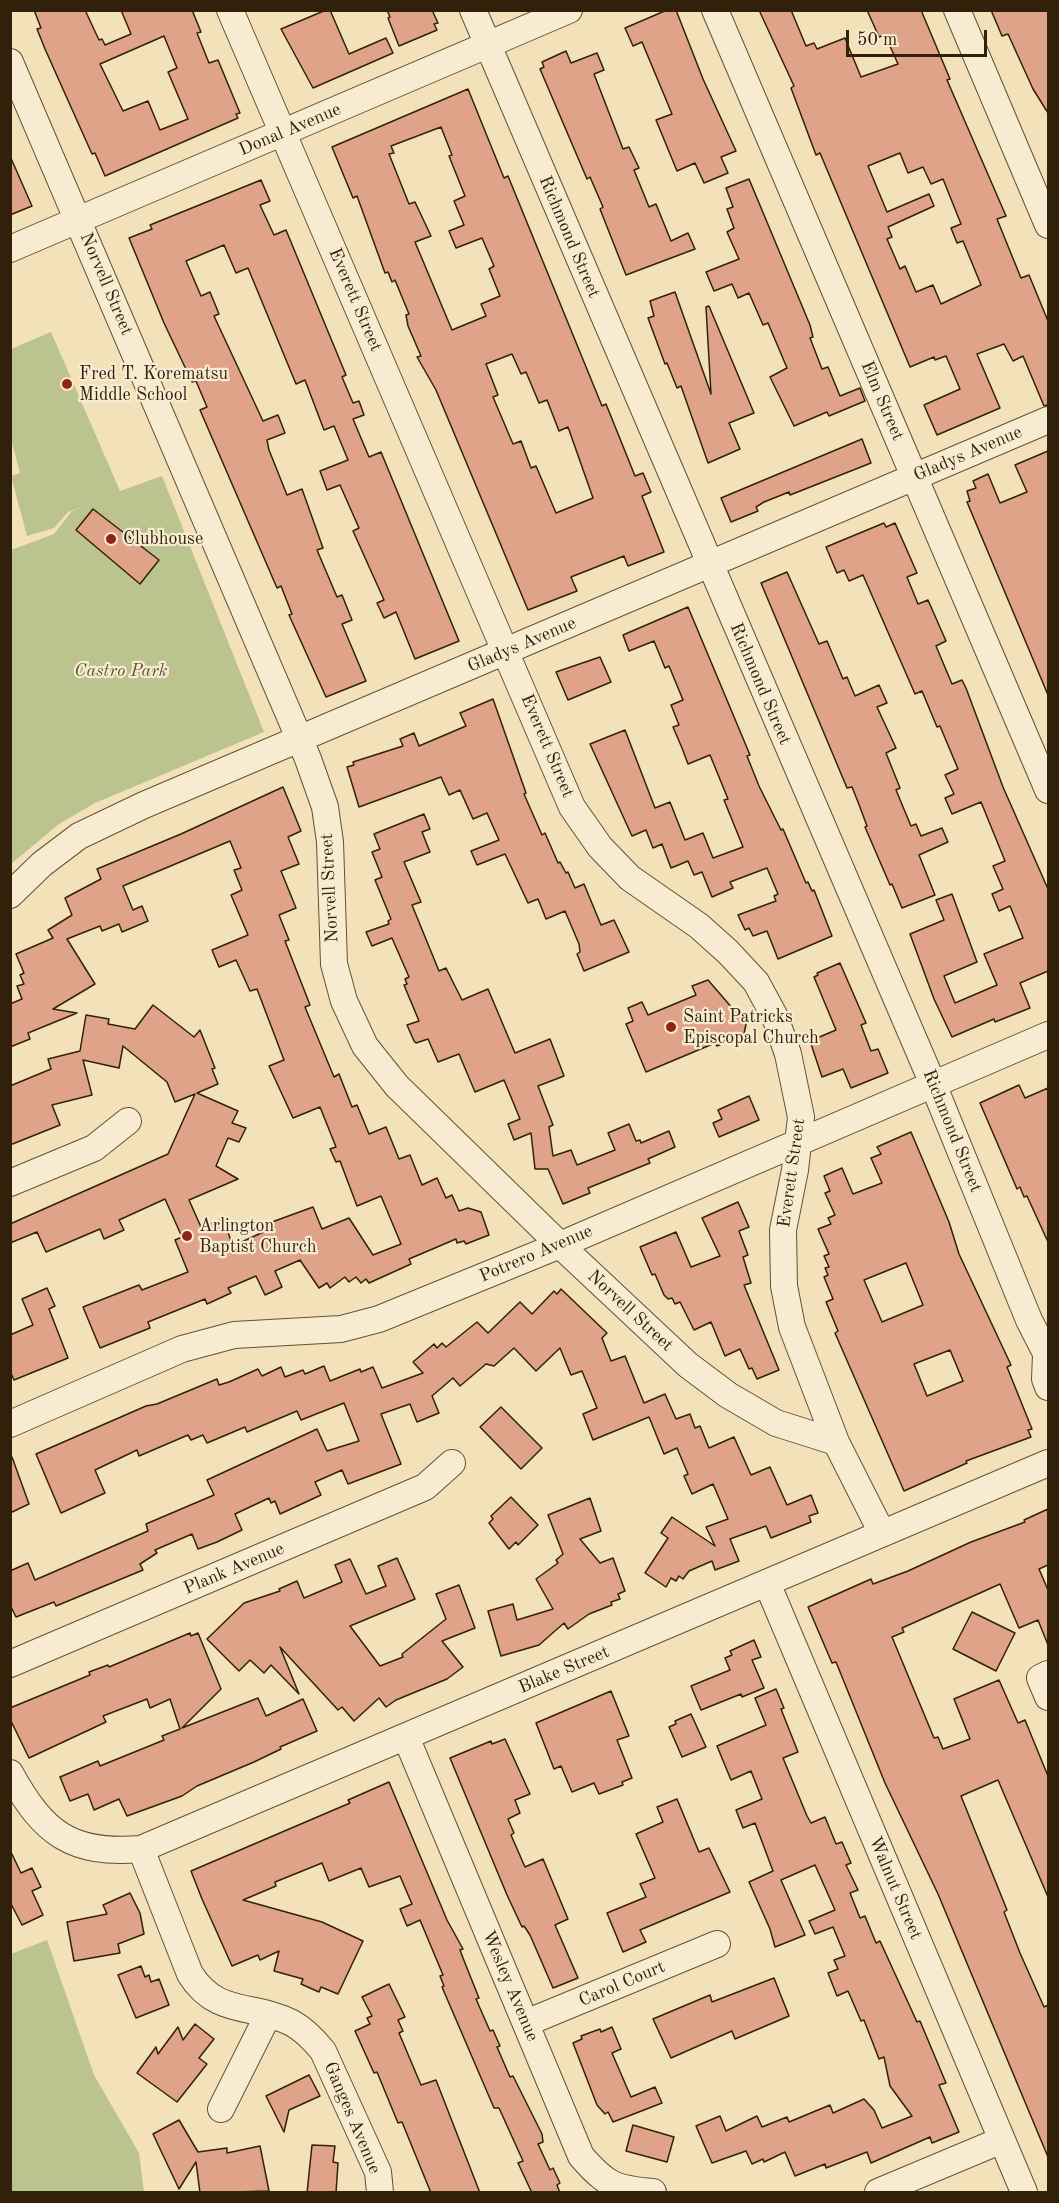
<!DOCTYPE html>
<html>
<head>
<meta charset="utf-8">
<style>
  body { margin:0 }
  #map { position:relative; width:1059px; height:2203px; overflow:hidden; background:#f3e1b9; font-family:"Old Standard TT",serif }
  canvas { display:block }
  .frame { position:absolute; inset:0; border:12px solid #32210a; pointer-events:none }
  .scale { position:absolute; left:846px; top:30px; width:141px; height:27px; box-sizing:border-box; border:3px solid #32210a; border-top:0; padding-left:8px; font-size:18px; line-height:21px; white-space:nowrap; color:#32210a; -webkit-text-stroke:4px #f7ecd2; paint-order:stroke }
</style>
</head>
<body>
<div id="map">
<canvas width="1059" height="2203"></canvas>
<div class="frame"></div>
<div class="scale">50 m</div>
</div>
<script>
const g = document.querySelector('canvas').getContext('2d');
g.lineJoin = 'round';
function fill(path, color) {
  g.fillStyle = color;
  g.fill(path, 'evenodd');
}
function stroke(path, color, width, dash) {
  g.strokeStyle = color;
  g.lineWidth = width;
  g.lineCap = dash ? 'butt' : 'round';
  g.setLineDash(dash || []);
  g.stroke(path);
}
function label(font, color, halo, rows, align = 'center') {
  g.font = font + ' "Old Standard TT",serif';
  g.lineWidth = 4.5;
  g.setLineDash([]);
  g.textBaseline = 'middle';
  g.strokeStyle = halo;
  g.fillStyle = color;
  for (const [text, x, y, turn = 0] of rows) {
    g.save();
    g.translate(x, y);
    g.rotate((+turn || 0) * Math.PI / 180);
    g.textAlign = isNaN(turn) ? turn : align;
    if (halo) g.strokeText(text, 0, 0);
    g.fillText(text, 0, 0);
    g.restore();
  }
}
const green = new Path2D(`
  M51,332L120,491L162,476L264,732L95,803L59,824L11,864V550L54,534L72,511L95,502L68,512L54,528L27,536L11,476L20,473L11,439V349Z
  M47,1940L94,2075L139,2153L144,2192H11V1954Z`);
const building = new Path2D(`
  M34,10H85L99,40L102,39L105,45L131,34L121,10H192L201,32L197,33L209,63L218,60L240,113L236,114L238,118L105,176L95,153L92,154L45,49L37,29L41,28ZM164,36L177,68L168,72L188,119L160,130L148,101L123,111L100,64Z
  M326,10H330L349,54L386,38L393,53L313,88L281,29Z
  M387,10H432L438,23L434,24L437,30L399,46L388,18L390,17Z
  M667,10H676L703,79L736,151L721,157L728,173L704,183L695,163L677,171L656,120L672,114L642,42L633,46L625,28Z
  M759,10H791L806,46L814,43L817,49L845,38L861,77L898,64L885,35L879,37L867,10H921L950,79L947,80L1006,216L997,219L1012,256L1021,278L1029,275L1048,321V405L1044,406L1023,356L1013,361L1004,344L977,354L1000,408L937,435L924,405L960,389L946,356L935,360L934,357L910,367L820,153L816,155L791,88L794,86ZM900,153L908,173L923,167L931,184L943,179L961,224L951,228L957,243L963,241L981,285L941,304L933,285L916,292L905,266L900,269L887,239L892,237L888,227L934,206L929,194L887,212L868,166Z
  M991,10H1048V113L1033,89L1008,34L1002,36Z
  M566,51L571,63L597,53L604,70L594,74L623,149L629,147L639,168L634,170L649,207L656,204L671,241L688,233L695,249L626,275L600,209L603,207L590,177L587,179L540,69L544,67L542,62Z
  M468,89L504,178L508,176L602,406L606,404L635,476L643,473L651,492L642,496L664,552L628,566L624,556L571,577L577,591L528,610L436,390L417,357L421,356L408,326L406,315L409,314L395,280L392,282L388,272L385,273L357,196L353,198L332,147ZM441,127L452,155L449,156L465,196L454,201L464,225L449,231L456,248L482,238L494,266L489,269L500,296L481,304L486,316L452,330L415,242L431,236L415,202L409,204L389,154L394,153L391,146ZM512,354L521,374L526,372L539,403L547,400L559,431L568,427L593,498L556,513L536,466L531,468L521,441L513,444L493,397L498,395L486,364Z
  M10,156L32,206L10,215Z
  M749,179L810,325L813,337L810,338L822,369L828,367L840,396L860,388L865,401L829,416L827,412L794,426L770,377L787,368L768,323L763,325L749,293L738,298L732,284L714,291L706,272L739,259L727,232L734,228L727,209L733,207L726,188Z
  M261,180L270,201L260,205L274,235L286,230L346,375L342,377L353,403L359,401L364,415L353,419L369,457L381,452L459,641L415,659L396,612L384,618L377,603L384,600L353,531L359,528L340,485L327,490L320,471L348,460L334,426L324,430L305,380L296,384L248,268L236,273L224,245L186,261L201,296L210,292L219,314L214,316L263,421L278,415L285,433L267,440L269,450L287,495L302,489L323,548L317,550L337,597L342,595L352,620L342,624L366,681L326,697L289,615L292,614L281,586L277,588L200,410L207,407L196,381L192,382L164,323L129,238L152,229L150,225Z
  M675,292L711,394L706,307L709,306L754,413L729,423L740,449L708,463L681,386L677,388L667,363L665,364L648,318L654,316L650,301Z
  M862,439L871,463L790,495L789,492L764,502L756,507L758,511L731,522L721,498Z
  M1048,451V695L967,502L970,501L967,491L976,488L973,481L988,474L1000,503L1027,492L1015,465Z
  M93,509L159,560L140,584L76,530Z
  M884,523L886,527L895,523L917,573L907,577L918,604L928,600L946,641L936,646L952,684L962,680L966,688L1003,787L1048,889V971L1020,983L1030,1008L995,1022L994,1019L952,1037L934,999L910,934L944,920L936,900L952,894L977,962L944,976L955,1003L997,985L984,954L1023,938L1010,906L999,911L992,894L1003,889L993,866L1005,861L981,802L952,814L945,798L954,794L945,775L958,769L940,726L937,727L922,691L915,694L863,575L849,581L844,570L837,573L826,547Z
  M787,572L819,644L827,641L843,679L847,677L855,696L879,685L887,703L877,707L896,748L886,753L900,788L896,790L911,826L916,824L921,836L942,828L948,842L919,855L935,895L902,908L892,884L890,885L865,827L867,826L858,802L852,787L847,788L761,583Z
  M688,607L750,755L747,756L759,786L781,830L783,829L806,883L808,882L812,891L814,890L832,936L778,959L767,931L753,936L749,928L745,930L738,915L776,901L774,896L778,894L767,868L730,882L733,888L712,897L702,872L694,875L688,861L671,868L662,844L653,848L646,830L632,836L590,744L625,730L655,808L670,802L685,840L703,833L713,858L743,847L724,800L728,799L710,755L688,764L682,748L673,727L679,725L671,705L683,700L669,666L665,668L654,641L629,651L623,635Z
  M600,657L611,682L568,700L556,672Z
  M493,699L526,793L524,794L542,835L545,833L558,863L560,862L566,873L568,872L575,888L584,884L601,925L614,920L629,952L584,971L577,954L580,952L579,944L565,911L546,919L538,899L528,903L505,854L477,865L471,851L499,840L487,813L473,819L460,790L449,795L441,777L359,807L347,767L354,765L353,762L403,746L400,739L414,733L419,746L466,726L460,713Z
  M283,787L301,831L288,837L299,864L281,871L296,908L279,915L289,940L285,941L310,1005L305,1007L334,1077L339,1074L352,1107L357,1105L369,1134L386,1127L399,1159L410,1155L422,1185L437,1178L446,1198L452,1195L459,1211L468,1208L481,1212L489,1235L466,1244L464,1241L457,1243L456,1239L409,1259L411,1264L369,1283L366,1279L361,1283L356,1277L349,1282L345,1277L330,1288L327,1283L319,1288L300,1260L275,1271L282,1287L265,1295L256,1276L228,1288L231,1293L207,1304L205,1299L148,1322L150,1328L100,1348L83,1307L139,1285L142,1290L188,1272L175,1240L182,1237L165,1199L119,1220L124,1230L104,1239L100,1229L46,1252L37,1232L10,1243V1224L168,1154L195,1094L175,1102L167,1082L123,1046L119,1068L83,1060L92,1095L52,1105L60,1125L10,1145V1086L51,1069L48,1059L80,1051L86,1015L109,1019L108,1024L135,1029L153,1005L194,1037L200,1030L215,1068L212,1069L218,1084L197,1093L238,1111L232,1123L246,1128L239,1142L228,1138L216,1166L238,1179L189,1200L201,1227L223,1219L233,1246L274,1227L272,1222L313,1207L322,1229L349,1218L373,1255L401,1244L381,1196L357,1206L340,1161L336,1162L330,1149L336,1147L320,1107L293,1118L269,1066L284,1060L257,989L250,991L236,960L219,967L212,950L248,935L231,895L242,890L234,870L241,868L230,841L123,886L133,910L142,906L148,921L122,932L119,924L102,931L100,926L67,939L95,984L53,1009L77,1013L28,1033L30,1039L10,1047V1004L22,999L17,986L24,984L20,975L24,973L16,954L53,938L48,930L72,915L65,898L101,879L97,869L181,834Z
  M424,814L430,829L422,832L430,852L404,862L421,902L412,905L439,971L446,968L462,1000L488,989L515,1053L550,1039L564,1076L538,1086L553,1125L549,1127L553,1156L571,1150L577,1165L615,1150L608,1133L629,1124L636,1141L640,1140L641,1143L669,1131L675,1147L648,1159L650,1163L588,1188L590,1193L563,1204L548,1169H535L531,1133L514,1140L508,1124L520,1119L504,1080L475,1092L459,1054L438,1062L428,1039L416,1043L414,1041L407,1025L419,1021L404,985L407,984L405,979L409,977L392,938L372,946L366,932L389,924L388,921L391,919L375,880L382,877L372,852L380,849L374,834Z
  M840,963L866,1023L861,1025L871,1051L878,1049L888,1073L851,1088L843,1069L822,1077L810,1041L836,1030L814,977L818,975L817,973Z
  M708,980L746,1024L744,1034L717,1046L715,1043L646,1072L626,1024L633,1021L628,1008L642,1002L648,1015L696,995L692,986Z
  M1019,1085L1025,1098L1048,1088V1242L1027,1196L1024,1197L1020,1187L1017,1189L980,1103Z
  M749,1096L759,1120L719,1137L713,1123L722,1119L718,1110Z
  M911,1132L949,1222L959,1254L1011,1365L1007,1367L1032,1429L1028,1430L1031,1437L966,1461L967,1463L904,1491L835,1333L838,1331L826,1302L833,1299L824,1277L828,1275L825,1268L829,1267L824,1256L829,1254L818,1229L831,1224L828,1218L835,1215L825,1193L830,1191L824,1176L842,1168L853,1194L882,1183L871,1158L881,1154L877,1147ZM906,1263L923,1305L882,1322L864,1280ZM950,1350L963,1381L927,1396L914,1364Z
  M738,1202L749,1227L739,1231L748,1255L743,1257L751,1283L744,1285L779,1370L757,1379L752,1368L749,1369L740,1349L725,1356L711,1322L694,1330L680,1302L675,1304L672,1298L668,1299L664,1295L655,1274L652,1275L640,1247L676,1232L691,1267L720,1256L702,1218Z
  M47,1288L55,1306L49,1309L68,1358L14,1380L10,1371V1335L33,1325L22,1299Z
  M561,1289L607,1333L602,1338L611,1361L625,1356L644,1403L665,1394L676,1419L690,1414L695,1428L700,1426L709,1448L734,1437L751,1475L770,1467L787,1505L811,1495L818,1513L809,1516L811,1522L771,1538L766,1526L730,1539L739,1561L715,1570L712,1561L689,1571L683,1579L679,1576L676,1581L671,1578L666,1587L645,1573L668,1538L661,1533L672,1517L715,1546L706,1527L728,1519L713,1484L692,1494L684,1476L688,1474L677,1448L664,1454L649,1417L593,1440L583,1414L597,1408L582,1371L571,1375L560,1348L536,1371L514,1348L494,1366L486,1364L460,1386L453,1378L432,1396L439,1413L417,1422L410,1404L381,1414L401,1464L348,1484L342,1470L315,1482L321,1495L280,1514L275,1501L271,1503L269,1498L235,1514L242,1530L217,1542L198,1549L192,1534L155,1550L157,1553L140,1564L143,1570L56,1606L54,1602L16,1617L10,1605V1571L28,1563L35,1580L148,1531L146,1524L214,1495L207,1480L317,1429L327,1451L359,1441L344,1403L301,1420L297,1411L247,1432L245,1427L207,1443L203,1435L191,1440L188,1435L139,1456L137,1450L95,1470L105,1493L61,1513L36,1454L146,1406L157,1404L217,1379L219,1385L229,1382L258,1369L262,1376L281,1367L285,1377L303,1370L305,1374L324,1366L330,1381L360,1369L361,1372L373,1367L382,1388L423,1373L413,1362L434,1344L437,1348L442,1343L446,1347L477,1322L488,1333L520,1302L532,1314L554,1291L557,1294Z
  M501,1407L542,1448L521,1469L480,1427Z
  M12,1457L29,1504L10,1513V1458Z
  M511,1497L538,1525L518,1545L516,1542L509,1549L489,1523L493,1519L491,1516Z
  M590,1498L601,1531L580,1539L600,1563L613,1558L625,1591L618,1594L620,1599L611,1602L612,1605L589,1614L568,1629L564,1623L539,1645L501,1656L488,1611L513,1604L517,1620L553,1609L536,1579L558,1563L556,1560L563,1554L548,1515Z
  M1048,1509V1565L1039,1569L1048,1590V1645L1038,1620L1019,1628L1000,1584L902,1628L904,1632L892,1637L934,1738L938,1737L943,1749L970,1739L954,1699L999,1680L1018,1723L1025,1720L1048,1776V1897L998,1780L961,1796L1007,1910L1004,1912L1020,1953L1044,2007L1048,2005V2157L938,1894L885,1783L836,1662L832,1663L808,1607L871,1579L873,1584L908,1571L971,1542L1025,1522L1024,1520Z
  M397,1558L415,1599L350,1626L380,1666L403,1657L402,1654L446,1619L436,1594L459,1585L475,1628L442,1641L463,1667L447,1679L396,1700L386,1707L379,1698L354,1721L342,1707L338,1710L280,1647L299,1694L271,1665L264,1673L250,1660L239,1671L207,1639L244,1603L280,1591L279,1589L297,1581L304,1598L342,1582L335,1565L350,1559L366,1594L386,1586L378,1566Z
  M972,1612L1015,1633L996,1671L953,1649Z
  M190,1633L191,1636L198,1633L221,1689L182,1728L258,1698L266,1716L303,1699L317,1731L280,1747L281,1749L254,1762L197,1786L182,1796L127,1816L119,1799L94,1810L88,1794L70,1801L60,1777L98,1761L100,1766L164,1740L162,1736L180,1729L170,1699L150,1708L147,1699L103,1716L106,1722L29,1758L10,1719V1708L90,1675L89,1672L108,1665L109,1667Z
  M754,1640L761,1657L752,1660L764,1688L742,1697L741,1694L701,1710L691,1686L730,1670L725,1658L732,1655L730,1651Z
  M776,1689L784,1708L781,1709L798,1752L783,1758L807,1816L811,1823L825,1817L836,1844L842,1842L851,1863L846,1865L858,1890L850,1893L860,1918L865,1916L876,1943L880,1941L917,2022L920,2021L946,2083L939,2085L959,2132L932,2143L930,2137L871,2163L867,2152L826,2168L825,2164L795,2176L785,2152L764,2162L763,2159L752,2164L746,2151L712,2163L696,2126L720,2116L726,2131L757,2116L762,2127L787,2117L789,2122L830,2105L833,2113L864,2099L874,2110L882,2128L912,2116L890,2086L884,2057L879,2059L864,2020L861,2021L848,1991L837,1996L828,1973L838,1969L834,1960L845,1956L833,1927L815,1934L809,1921L835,1910L815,1865L781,1880L805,1935L775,1947L770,1929L749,1882L773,1871L755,1823L743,1828L736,1810L762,1799L751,1771L731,1780L717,1746L766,1725L755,1698Z
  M611,1691L629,1736L617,1740L632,1778L622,1782L623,1785L599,1794L594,1783L572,1792L561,1766L554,1769L536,1723Z
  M691,1714L706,1747L682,1757L669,1727L676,1724L675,1721Z
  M505,1739L530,1794L515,1800L520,1813L508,1819L514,1833L511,1835L525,1867L543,1859L568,1919L555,1925L578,1978L553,1988L530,1935L524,1926L522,1927L507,1895L450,1758L491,1741L492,1744Z
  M389,1782L447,1920L463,1949L460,1950L463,1958L479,1998L476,1999L490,2031L493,2030L500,2046L497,2047L510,2077L513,2076L542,2134L543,2142L538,2144L550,2170L553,2168L560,2183L557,2185L560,2193H532L518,2163L523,2161L499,2108H494L442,1987L444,1986L440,1976L443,1975L420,1920L407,1926L400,1909L412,1904L400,1876L369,1887L361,1868L329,1881L322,1863L275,1882L276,1886L243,1900L322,1922L363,1941L338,1994L321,1987L319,1992L301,1984L303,1979L274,1971L279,1951L260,1960L258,1955L232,1966L202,1899L191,1871L350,1803L348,1800Z
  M677,1799L699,1852L709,1848L730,1892L640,1930L646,1942L623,1952L607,1913L646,1897L640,1884L655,1878L636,1834L663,1822L657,1807Z
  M10,1850L21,1873L32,1868L41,1887L32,1891L43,1915L22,1925L10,1902Z
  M130,1893L140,1913L144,1934L118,1944L120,1953L74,1961L67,1922L107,1914L103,1905Z
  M141,1966L145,1977L149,1975L151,1982L159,1979L169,2005L136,2018L118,1975Z
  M774,1978L789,2016L735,2039L732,2031L671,2058L653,2019L710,1995L712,2002Z
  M389,1984L405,2017L398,2020L403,2031L399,2033L421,2085L436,2080L480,2193H431L402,2122L398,2123L377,2072L374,2073L355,2031L370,2024L367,2018L372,2016L362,1997Z
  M195,2024L214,2039L199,2058L207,2064L177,2102L137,2073L156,2047L158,2054L178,2027L183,2040Z
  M612,2027L621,2049L612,2053L631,2097L655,2087L662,2103L613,2122L608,2112L605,2114L597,2105L573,2043L582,2039L581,2036L600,2029L601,2032Z
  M309,2075L320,2096L289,2110L284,2132L266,2096Z
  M179,2120L198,2152L227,2148V2153L260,2146L269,2191L200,2193L196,2162L179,2189L153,2134Z
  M633,2125L674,2137L667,2162L626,2151Z
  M312,2145L335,2146L333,2162L338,2163L336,2193H307Z`);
const minor = new Path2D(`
  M230,10L572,807L600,847L630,878L699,926L728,952L756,982L775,1017L788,1054L801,1117L795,1170L783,1230L784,1286L792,1327L836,1442
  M473,10L933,1084L1029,1320L1048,1357
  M715,10L1048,790
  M957,10L1048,225
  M10,62L308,759L325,807L330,842L334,964L344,1001L365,1046L397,1086L560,1245L688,1365L728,1395L776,1423L836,1442L882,1533
  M10,249L569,10
  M10,895L42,864L79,836L144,805L1048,420
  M10,1183L94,1148L128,1121
  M1046,1355L1045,1379L1048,1387
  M10,1424L182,1349L234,1335L341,1329L379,1319L560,1245L1048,1035
  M767,1583L1024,2192
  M10,1664L425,1487L452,1463
  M1048,1674L1040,1678L1048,1697
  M406,1737L581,2156C606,2185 615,2189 653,2192
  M10,1773C43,1833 71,1855 141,1849L1048,1463
  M141,1849L190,1974C217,2017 253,2003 292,2023C305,2030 314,2040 323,2051L378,2172L380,2192
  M526,2023L717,1944
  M221,2109L268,2015
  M878,2192L1002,2140`);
const markers = [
  [67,384,6,"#8f2418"],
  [111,539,6,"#8f2418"],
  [671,1027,6,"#8f2418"],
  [187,1236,6,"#8f2418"]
];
const streetNames = [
  ["Donal Avenue",290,130,-23],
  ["Richmond Street",569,237,67],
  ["Norvell Street",106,284,67],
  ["Everett Street",355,300,67],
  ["Elm Street",882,401,67],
  ["Gladys Avenue",968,454,-23],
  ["Gladys Avenue",522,645,-23],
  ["Richmond Street",760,684,67],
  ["Everett Street",547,746,67],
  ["Norvell Street",330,888,-93],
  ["Richmond Street",952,1131,68],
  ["Everett Street",792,1173,-82],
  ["Potrero Avenue",536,1254,-23],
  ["Norvell Street",630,1311,43],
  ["Plank Avenue",234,1569,-23],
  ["Blake Street",564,1670,-23],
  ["Walnut Street",895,1888,67],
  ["Carol Court",622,1984,-23],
  ["Wesley Avenue",510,1986,67],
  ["Ganges Avenue",352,2118,67]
];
const poiNames = [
  ["Fred T. Korematsu",79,374],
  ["Middle School",79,395],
  ["Clubhouse",123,539],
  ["Saint Patricks",683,1017],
  ["Episcopal Church",683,1038],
  ["Arlington",199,1226],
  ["Baptist Church",199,1247]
];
const parkNames = [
  ["Castro Park",121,671]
];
fill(green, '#bbc38f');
fill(building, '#dfa389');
stroke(building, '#32210a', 1.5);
stroke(minor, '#625136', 28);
stroke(minor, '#f7ecd2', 26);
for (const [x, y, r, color] of markers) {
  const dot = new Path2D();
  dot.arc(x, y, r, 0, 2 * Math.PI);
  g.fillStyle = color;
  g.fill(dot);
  stroke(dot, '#f7ecd2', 2);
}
label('18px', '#32210a', '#f7ecd2', streetNames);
label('18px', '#32210a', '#f7ecd2', poiNames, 'left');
label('italic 18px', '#5b5232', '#f7ecd2', parkNames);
</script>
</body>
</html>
